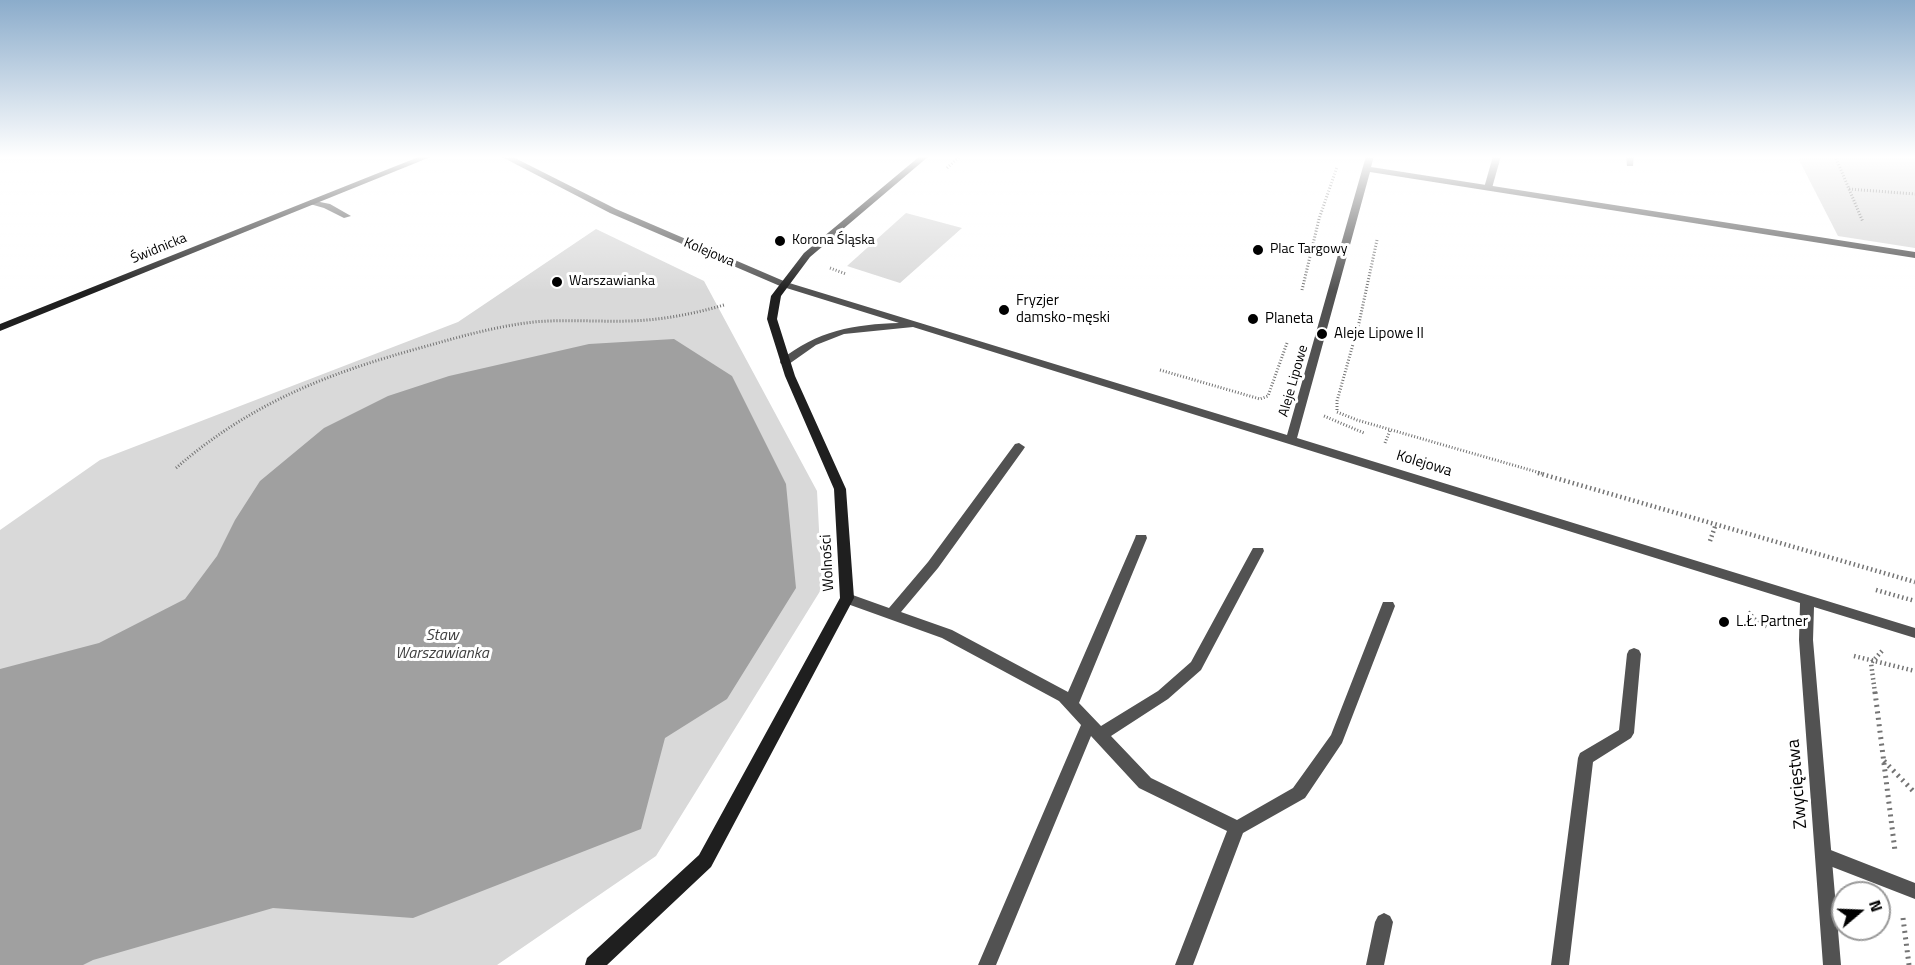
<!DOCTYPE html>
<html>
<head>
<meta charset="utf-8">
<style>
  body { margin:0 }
  #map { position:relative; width:1915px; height:965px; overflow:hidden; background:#fff; font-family:"Titillium Web",sans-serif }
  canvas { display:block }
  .north { position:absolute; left:1831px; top:881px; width:60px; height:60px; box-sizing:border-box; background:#fff; border:2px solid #999; border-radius:50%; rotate:71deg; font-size:16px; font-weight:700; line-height:24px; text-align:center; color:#000 }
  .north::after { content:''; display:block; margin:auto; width:21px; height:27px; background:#000; clip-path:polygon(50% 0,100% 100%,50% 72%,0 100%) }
</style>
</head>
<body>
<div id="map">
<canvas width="1915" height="965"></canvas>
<div class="north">N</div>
</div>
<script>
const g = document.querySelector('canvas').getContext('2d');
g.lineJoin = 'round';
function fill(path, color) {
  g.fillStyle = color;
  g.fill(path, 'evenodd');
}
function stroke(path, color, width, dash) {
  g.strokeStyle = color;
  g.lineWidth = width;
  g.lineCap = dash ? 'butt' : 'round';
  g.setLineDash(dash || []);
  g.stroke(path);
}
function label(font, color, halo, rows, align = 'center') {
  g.font = font + ' "Titillium Web",sans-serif';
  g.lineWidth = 6;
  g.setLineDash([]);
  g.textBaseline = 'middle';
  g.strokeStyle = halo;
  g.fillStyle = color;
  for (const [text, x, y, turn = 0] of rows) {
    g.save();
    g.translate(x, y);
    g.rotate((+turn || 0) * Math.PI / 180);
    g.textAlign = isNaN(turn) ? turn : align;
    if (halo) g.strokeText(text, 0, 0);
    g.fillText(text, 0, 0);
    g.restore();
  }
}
const green = new Path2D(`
  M1797,156H1915V248L1838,236Z
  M906,213L962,228L900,283L847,266Z
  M596,229L704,281L817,491L822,588L656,856L497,965H0V530L100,460L458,322Z`);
const water = new Path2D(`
  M674,339L732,376L786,484L796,588L727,699L665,738L641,829L413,918L273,908L93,960L83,965H0V669L99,643L185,599L217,556L235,520L260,481L324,428L388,396L449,376L589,344Z`);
const pathFar2 = new Path2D(`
  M1835,156L1863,222
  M947,168L960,156
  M1849,189L1915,194
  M1377,240L1359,323L1337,401V412L1357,420L1544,474
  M830,268L846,274
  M1302,290L1319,219L1337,167
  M1160,370L1260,399L1268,396L1287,343
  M1324,416L1364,433
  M1385,443L1390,430
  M176,468C252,402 331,372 427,346C462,336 498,326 534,322C566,319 598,322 630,321C662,320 693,314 724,305`);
const pathFar1 = new Path2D(`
  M1538,473L1915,582
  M1710,541L1716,524
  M1876,590L1915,601
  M1748,612L1758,623L1769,627
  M1854,656L1915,671
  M1875,693L1871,663L1882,651`);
const path = new Path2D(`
  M1875,692L1895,851
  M1884,761L1915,793
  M1903,918L1909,965`);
const lane = new Path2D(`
  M1493,156H1501L1492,188L1488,190L1484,188Z
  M1626,156H1634L1633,166H1627Z
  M310,200L330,204L351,216L344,218L324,208L310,204Z
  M1019,443L1025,447L1023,450L938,568L901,612L952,630L1068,692L1135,538L1136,535H1146L1147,538L1079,703L1101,726L1158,691L1191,662L1253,548H1263L1264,551L1201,670L1168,699L1111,736L1151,778L1237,820L1293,788L1331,735L1383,602H1393L1395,606L1342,743L1305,798L1243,833L1193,965H1175L1227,831L1139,788L1091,736L996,965H978L1081,725L1059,701L942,638L842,602L840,598L842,594L847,593L889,608L928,562L1015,444Z
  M1634,648L1639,650L1641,654L1634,733L1631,738L1593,762L1569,965H1551L1578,758L1580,753L1619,730L1627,654L1629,650Z
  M1823,847L1915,883V899L1817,861L1815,855L1817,849Z
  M1384,913L1390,916L1393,922L1384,965H1366L1375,922L1378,916Z`);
const street = new Path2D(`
  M500,156H511L616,209L786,282L1287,435L1366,156H1374L1371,167L1915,252V258L1370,172L1297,438L1915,628V638L1814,607L1813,640L1841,965H1823L1799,640L1800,603L913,327L844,334L816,345L789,364H781L780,362L781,360C816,331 855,324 899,323L780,286L610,213Z`);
const secondary = new Path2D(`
  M421,156H433L0,331V324Z
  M920,156H929L810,257L781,296L777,319L795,376L846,489L854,598L711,867L607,965H585L587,958L699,855L840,598L834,489L785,376L767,319L771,296L804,253Z`);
const markers = [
  [780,241,6,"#000"],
  [1258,250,6,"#000"],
  [557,282,6,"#000"],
  [1004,310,6,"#000"],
  [1253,319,6,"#000"],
  [1322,334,6,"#000"],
  [1724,622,6,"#000"]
];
const farPoinames = [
  ["Korona Śląska",792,241],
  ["Plac Targowy",1270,250],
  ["Warszawianka",569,282]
];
const farStreetnames = [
  ["Świdnicka",159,249,-22],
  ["Kolejowa",709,253,23],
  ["Aleje Lipowe",1294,381,-74]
];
const poiNames = [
  ["Fryzjer",1016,301],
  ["damsko-męski",1016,318],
  ["Planeta",1265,319],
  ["Aleje Lipowe II",1334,334],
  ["L.Ł. Partner",1736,622]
];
const streetNames = [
  ["Kolejowa",1424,464,17],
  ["Wolności",828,563,-93]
];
const waterNames = [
  ["Staw",442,636],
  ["Warszawianka",442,654]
];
const nearStreetnames = [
  ["Zwycięstwa",1798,784,-95]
];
fill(green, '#d9d9d9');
fill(water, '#a0a0a0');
stroke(pathFar2, '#747474', 3, [1, 2]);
stroke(pathFar1, '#747474', 4.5, [1.5, 3]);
stroke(path, '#747474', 5, [2, 4.5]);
fill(lane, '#525252');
fill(street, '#525252');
fill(secondary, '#1f1f1f');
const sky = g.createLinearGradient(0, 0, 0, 291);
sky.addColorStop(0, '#8baccb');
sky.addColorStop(0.54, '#fff');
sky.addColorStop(1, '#ffffff00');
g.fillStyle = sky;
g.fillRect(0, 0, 1915, 291);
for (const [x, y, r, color] of markers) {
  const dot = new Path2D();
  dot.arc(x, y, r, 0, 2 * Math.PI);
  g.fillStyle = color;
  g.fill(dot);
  stroke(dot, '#fff', 2);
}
label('14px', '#000', '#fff', farPoinames, 'left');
label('14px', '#000', '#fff', farStreetnames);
label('15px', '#000', '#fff', poiNames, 'left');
label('15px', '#000', '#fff', streetNames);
label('italic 16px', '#414141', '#fff', waterNames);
label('18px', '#000', '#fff', nearStreetnames);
</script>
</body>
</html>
